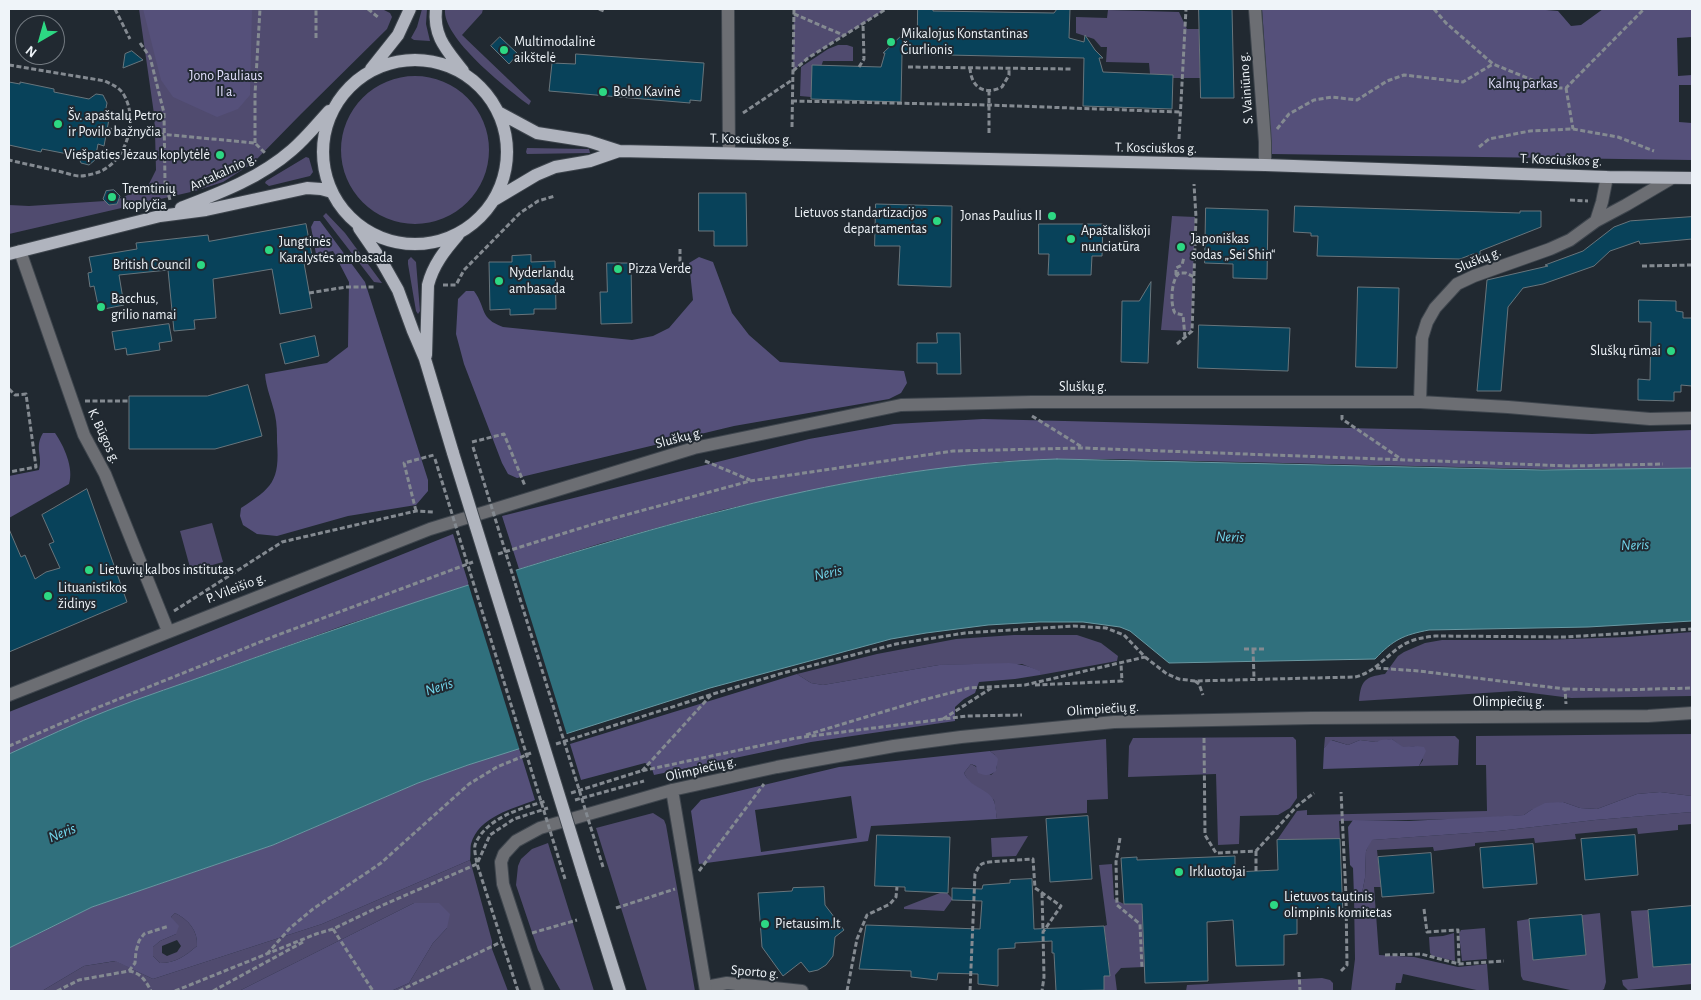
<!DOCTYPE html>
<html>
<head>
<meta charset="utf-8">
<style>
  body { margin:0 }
  #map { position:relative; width:1701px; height:1000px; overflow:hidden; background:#212931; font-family:"Alegreya Sans",sans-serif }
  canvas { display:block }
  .frame { position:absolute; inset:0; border:10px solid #eff4f9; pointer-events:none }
  .north { position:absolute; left:15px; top:15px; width:50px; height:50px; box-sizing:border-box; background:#212931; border:1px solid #737a81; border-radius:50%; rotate:218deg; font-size:14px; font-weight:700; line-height:20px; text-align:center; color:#eff4f9 }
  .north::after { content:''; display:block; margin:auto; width:18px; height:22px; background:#2dd883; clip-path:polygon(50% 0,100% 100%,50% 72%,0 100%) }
</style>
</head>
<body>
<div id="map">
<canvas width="1701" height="1000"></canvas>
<div class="frame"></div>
<div class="north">N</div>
</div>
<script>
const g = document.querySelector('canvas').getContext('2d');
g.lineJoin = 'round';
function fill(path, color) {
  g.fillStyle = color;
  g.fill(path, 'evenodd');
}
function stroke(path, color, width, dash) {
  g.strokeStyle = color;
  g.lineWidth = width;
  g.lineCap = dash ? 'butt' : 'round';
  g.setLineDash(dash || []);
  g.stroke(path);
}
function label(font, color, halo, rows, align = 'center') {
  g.font = font + ' "Alegreya Sans",sans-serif';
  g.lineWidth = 4;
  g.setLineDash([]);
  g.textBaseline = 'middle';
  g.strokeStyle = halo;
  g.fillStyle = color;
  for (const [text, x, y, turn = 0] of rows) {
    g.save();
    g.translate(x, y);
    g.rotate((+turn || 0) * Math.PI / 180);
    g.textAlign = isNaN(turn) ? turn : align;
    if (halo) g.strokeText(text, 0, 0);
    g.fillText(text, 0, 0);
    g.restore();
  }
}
const green = new Path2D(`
  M139,9H382L390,13L392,17L387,29L301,114L253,163L223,182L195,191L9,234V205L29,206L105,201L109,205L117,204L119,199L148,186L156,170L155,133L154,114Z
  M422,9H427L426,24L430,41L414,40L411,38L417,27Z
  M445,9H483L482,13L462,35L531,101L529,105C506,88 442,38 445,9Z
  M794,9H886L808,58L793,71Z
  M1108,10L1179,12L1187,29H1199L1200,78H1173L1172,75L1150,74L1149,63L1106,62L1107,47H1101L1094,39L1076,33V17L1107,18Z
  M838,45H847L853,47V61H823L811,97L800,96L801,67L828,49Z
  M341 150a74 74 0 1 1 148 0a74 74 0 1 1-148 0Z
  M527,148L589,149L590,153L527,154L526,152Z
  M306,157L309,158L313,172L310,176L269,186L265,183L266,181Z
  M326,213L345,233L382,283L374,282L323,216Z
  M1172,216L1195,217L1191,331L1161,330Z
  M411,257L416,262L420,311L418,314L416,311L408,264V260Z
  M212,523L223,562L191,571L180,531Z
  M1692,632V696L1571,698L1516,691L1359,701C1361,680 1365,677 1385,674L1398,656L1404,652L1425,643L1442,640H1542L1627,637Z
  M1014,635H1077L1101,643L1118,656L1117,661L1040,675L1039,671L1022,664L939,665L823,685L811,683L797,674L877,654L956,639Z
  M1692,734V796L1660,792L1637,794L1597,809L1580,808L1563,802L1531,810L1524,815L1474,819L1339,821L1340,839L1277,840L1297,811L1307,810V815L1487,811L1486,765H1476V736Z
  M1455,736L1459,740L1458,765L1419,766L1423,760L1416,746L1403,748L1392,739L1376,742L1360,740L1348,745L1332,740L1324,748L1325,737Z
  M1293,737L1296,740L1297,798L1290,808L1278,815L1240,816L1239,844L1218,845L1216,774L1128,777L1129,746L1133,738Z
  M1106,739L1108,799L1087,800V813L997,819L994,800L969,782L964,773L971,764L991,775C999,769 997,764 995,755L990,751Z
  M1692,812V824L1678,825V830L1638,834L1637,828L1575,834L1576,839L1535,843L1534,838L1475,843V846L1434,851L1433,847L1377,850L1381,887H1374L1379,955L1414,957L1458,967L1487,964L1489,991H1481L1403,974L1401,983H1396L1395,991H1351L1355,959L1354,896L1362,893L1365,878L1366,851L1371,840L1498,831L1595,820Z
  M653,813L664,820L666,825L695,991H647L596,828Z
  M1028,836L1016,856L992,857L991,838Z
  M548,843L594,991H561L538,950L516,885L518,866L521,859L532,849Z
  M470,860L492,941V949L508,991H391L409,983L433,943L447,928L414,903L239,991H42L84,966L116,961L153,979L322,924Z
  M1112,864L1114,899L1124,904H1142L1144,967L1121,968L1115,975L1117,991H1104V976H1110L1104,926L1107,925L1099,865Z
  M945,891L952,898V900L944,911L904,909V907Z
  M1648,910L1653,967L1692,964V984L1628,990L1623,985L1622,980L1638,978L1631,911Z
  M175,913C189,920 198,931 197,946C185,956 176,963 160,963L153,956V947L160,941L176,934L171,917ZM177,940L181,946L177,952L167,956L162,953V946Z
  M1600,913L1606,982L1604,989L1601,991H1575L1523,980L1521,976L1517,921L1529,919L1534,960L1586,955L1582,915Z
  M1485,928L1487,959L1462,961L1459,934L1461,930Z
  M1454,933L1455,961L1432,956L1430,953L1429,937L1443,936Z
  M1322,978L1330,980L1333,983V991H1186L1187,985Z`);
const forest = new Path2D(`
  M143,9H252L250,95L238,109L217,117L173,97L161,80Z
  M1262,9H1534L1558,11L1571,26L1581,25L1603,9H1692V37L1677,38L1678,76L1692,75V85H1679V122L1692,123V160L1272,154Z
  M314,221H320L323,225L365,282L428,480V491L416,505L348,516L277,536L257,534L243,525L240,516L241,508C272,488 280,481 277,442C277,433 277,424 275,415C272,401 266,388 265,374L327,363L348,347L349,282L333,251L316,254L311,227Z
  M699,257L713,262L732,313L749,335L780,362L904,371L907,383L901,393L889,399L734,426L517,478L508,474L502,463L464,364L456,334L458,299L466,291H474C487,309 479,318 503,327L632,340L653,336L669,328L693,300L689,263Z
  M983,419L1592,434L1692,430V468L1589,470L1109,459L1004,461L896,474L836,485L722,510L602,543L519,569L502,516L809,439L894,424Z
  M43,433H55C64,446 74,468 69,484L9,518V476L39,470C43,455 34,448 43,433Z
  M453,534L469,585L345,625L109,710L9,754V712Z
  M1009,663C1020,664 1029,666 1040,671V675L1015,679L979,682L975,693L964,699L955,707V721L811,742L654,775L651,766L645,763L581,780L570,744L797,674L811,683L823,685L939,665Z
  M1392,739L1403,747L1416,746L1424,747L1426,751L1419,766L1323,769L1324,748L1331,740L1348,745L1360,740L1376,742L1381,740Z
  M519,748L535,800C513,809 479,816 471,844C470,848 471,855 470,860L322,924L153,979L115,961L84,966L42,991H9V948L92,907L273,845L418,783L468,765ZM175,913C189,920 198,931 197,946C185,956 176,963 160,963L153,956V947L160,941L176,934L179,926L171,917Z
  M990,751L995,755L998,759L996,771C990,776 986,776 978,773L976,766L971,764L964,773C972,789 985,787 993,799C996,804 996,813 997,819L871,826L868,841L699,864L691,811L701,800L839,767ZM851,796L857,838L761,852L755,810Z
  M1660,792L1692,796V812L1595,820L1498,831L1372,840L1366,851L1365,878L1362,893L1354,896L1353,868L1350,865L1348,827L1353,820L1409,821L1524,815L1531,810L1545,803L1563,802L1580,808L1597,809L1637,794Z
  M414,903H439L450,914L447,928L433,943L409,983L391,991H239Z`);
const water = new Path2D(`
  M1057,459L1542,470L1692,468V621L1588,627L1429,630C1403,635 1393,640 1375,659L1169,663L1130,631L1120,627L1083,622H1039L988,625L926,633L891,639L710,688L468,765L418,783L273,845L92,907L9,948V754C42,739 75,723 109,710C145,696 182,684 218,671C309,638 401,606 494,577C677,520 863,465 1057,459Z`);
const pier = new Path2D(`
  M515,568L567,735L520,751L468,583Z`);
const building = new Path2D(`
  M918,9H933V11L1054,13L1057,9H1070L1069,38L1084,42L1085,35L1095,50L1103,58H1099L1103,72L1173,75L1172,109L1083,106L1084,58L902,54L901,102L811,99L812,65L881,67L885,53H883L903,34L902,37L917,32Z
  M1199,9H1232L1234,98H1201Z
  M500,37L518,54L509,64L491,46Z
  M132,51L143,60L123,68L125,54Z
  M576,54L704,63L701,101L690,100V103L549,91L552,63L575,64Z
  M9,82L20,84V82L54,89V92L89,99L96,94L103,95L107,103L104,118L109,119L104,146L98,144L95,160L89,165L81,163L78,156L42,149L41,152L9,145Z
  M114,190L120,196L117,204L109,205L103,199L106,191Z
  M699,193H746L747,246H714V231H699Z
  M876,204L952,206L951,287L898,285L900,246H875Z
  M1295,206L1520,213V211H1541V227L1480,251V255L1473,254L1460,259L1317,256L1318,236H1311V233L1294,232Z
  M1206,208L1268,210L1267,279L1233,278V264L1205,263Z
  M1692,217V239L1640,244L1639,241L1610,251L1594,266L1543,284L1523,288L1508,307L1501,391H1477L1487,280L1548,266L1545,265L1583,251L1614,227L1630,221Z
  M306,224L313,261L304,263L312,308L280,314L272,269L213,279L216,318L194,320L195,329L174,331L168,270L119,275L124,305L99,310L94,286L90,287L88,273L92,272L89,257L137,249L136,243L208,235L209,241Z
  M1039,224H1103L1102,256H1092L1091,275H1048L1049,254H1039Z
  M531,255V262L555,261L556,309H534V314L510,315V309L490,310L489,262H512V256Z
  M607,263H631L632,323L601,324L600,292H607Z
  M1151,282L1148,363L1121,362L1122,301H1139Z
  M1358,287L1399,288L1397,368L1356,367Z
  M1639,300L1676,301V311L1683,312V318H1692V386L1681,385V392H1674V401L1638,400V379L1650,380L1651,322H1639Z
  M169,324L172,341L159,343L160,350L127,355L126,348L115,350L112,332Z
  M1199,325L1290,328L1288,371L1198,368Z
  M937,333H960L961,374H937V363H917V343H937Z
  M315,336L319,356L285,364L280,344Z
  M248,385L262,436L215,449H129V396H207Z
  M87,489L127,602L9,652V529L21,557L25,555L35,579L46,572L60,568L49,544L54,542L42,515Z
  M1088,816L1092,879L1050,882L1046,819Z
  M877,835L950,837L948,893L905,891V887L875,886Z
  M1635,835L1638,875L1585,880L1581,839Z
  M1340,839L1343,916L1297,918V934L1284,935V965L1236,966L1233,920L1207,922L1208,981L1145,983L1142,904H1124L1121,858L1137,857V860L1235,856V872L1278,870L1277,840Z
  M1533,844L1537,884L1483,888L1480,848Z
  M1431,853L1434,893L1382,897L1378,857Z
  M1032,879L1034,929L1104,926L1110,976H1104V990L1056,991L1054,953H1052V941L1015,943V948L998,949V986L978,984V974L938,973L937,980L911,977V971L859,969L866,925L980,929L982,901L952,900V888L982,889L983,885L1010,883V880Z
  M824,887L825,905L844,930L835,937L833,956L826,965L818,970L809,972L801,962L783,976L762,947L758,893L792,891L793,888Z
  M1692,906V964L1653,967L1648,910Z
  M1582,915L1586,955L1533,960L1529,919Z`);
const path = new Path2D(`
  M115,9L130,39
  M368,9L379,18
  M599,9L604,11
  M1434,9L1446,23L1493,64L1552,88H1566L1644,9
  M794,14L843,35
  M316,38V9
  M140,43L150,57L164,113L165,182L170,200
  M9,65L105,81C113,85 121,88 125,97C138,122 126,161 99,172C94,174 85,176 80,176C73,176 64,172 57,171C41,167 25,164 9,160
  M859,67L864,59L863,24
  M908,67L1073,69
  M970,68C971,87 984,96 1002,87L1009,75V68
  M793,71L808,58L886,9
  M1566,88L1573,129
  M792,101L989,105L1180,112
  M743,113L792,80
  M792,127L794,9
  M107,129L255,143L265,153
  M1277,129L1289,114L1314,100L1332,97L1357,100L1387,81L1404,75L1463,82L1493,64
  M989,133V91
  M1179,139L1186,9
  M255,143V94L260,9
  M1479,147L1489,139L1530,131L1573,129L1618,137L1654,151
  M1570,200L1588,201
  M680,249V270
  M1642,266L1692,265
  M1176,275V268L1182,265L1184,257
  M443,285H456L464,270L520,213L538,201L555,196
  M309,293L346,287H374
  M1185,337L1183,315L1175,313C1170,305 1171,280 1179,273H1186L1194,277
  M1177,344L1192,331L1196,217L1194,184
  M9,389L15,395L26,394L36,467L9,472
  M85,401H129
  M1342,415V419L1401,459
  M1032,416L1082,447
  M472,442L504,434L525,486
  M705,461L750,480
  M416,511L404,463L434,455
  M498,554L600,522L750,481L953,451L1082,448L1571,466L1663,464
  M174,611L282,542L416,511L434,512
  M1244,649H1265
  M1253,649L1254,678
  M1376,668L1419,671L1565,689L1566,704
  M1195,681L1199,684L1203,695
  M1035,685L1122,681L1121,664
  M1565,689L1617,690L1692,688
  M943,719L993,687
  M806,735L919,701L969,688L1025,685L1145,657
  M1204,738L1205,835L1216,853L1256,851L1297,806L1314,793
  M556,744L713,694L783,673L896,644L965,633L1073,626L1106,628L1124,635L1145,657L1167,674L1179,679L1195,681L1355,677C1378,672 1390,649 1411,641C1419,638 1427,637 1435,636L1566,637L1692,629
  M9,746L94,709L275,636L473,562
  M642,771L712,694
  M571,793L641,771L796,738L967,716L1022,715
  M575,800L644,781
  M1120,838L1116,862L1117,905L1140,924L1142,969
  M1256,851V871
  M699,871L764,784
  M1042,893L1043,931
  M616,908L675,889
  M1424,909L1427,932L1458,930L1459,964
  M333,929L373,991
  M532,933L577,920
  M267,954L290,928L313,909L381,863L469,784L497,767L531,753
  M1385,955L1421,954L1459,964L1504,961
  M129,971L135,963L136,951L139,941L144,934L169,926
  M1341,971L1347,965L1346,896L1341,792
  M1299,972L1300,991
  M57,991L79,980L129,971C141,973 146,981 151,991
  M175,991L316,934L333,929L381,906L477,864L490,835L514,819L548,808
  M213,991L303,942
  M399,991L501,942
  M518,991L477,864C476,858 474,850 475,845C485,818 522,808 546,801
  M847,991L857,939L867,915L890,904L896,897L897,887
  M970,991L975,874C979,866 980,863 989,862L1033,859L1035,888L1061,906L1043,932L1044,977L1042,991`);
const minor = new Path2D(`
  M728,9L729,153
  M1255,9L1265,142V165
  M1596,221L1602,202L1607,177
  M20,251L84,435L105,474L168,631
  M1420,402L1422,338L1427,322L1435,308L1457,284L1474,276L1550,249L1570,240L1596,221L1626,205L1672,178
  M9,695L430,529L694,448L901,405L1032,402H1420L1508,407L1650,419L1692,418
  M706,987L727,983L802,991`);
const tertiary = new Path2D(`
  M672,790L706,991
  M538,991L503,884L501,862L504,854L516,841L540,828L672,790L777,767L894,746L961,737L1114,722L1312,718L1648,716L1692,713`);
const primary = new Path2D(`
  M436,9C433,37 447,50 463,71
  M323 152a92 92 0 1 1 184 0a92 92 0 1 1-184 0Z
  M371,69L398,35L410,9
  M498,112L537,133L588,141L619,151L1265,165L1607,177L1692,178
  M494,200L536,175L555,167L590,161L619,151
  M181,208C220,193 260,178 292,150C306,138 317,124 329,111
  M359,228L381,260L398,290L413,331L425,359L453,453
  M9,254L160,216L206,210L307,188L321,189L332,192
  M426,355L428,285C433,265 445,250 458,235
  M583,873L620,991`);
const pathBridge = new Path2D(`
  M473,447L603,867
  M435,459L565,879`);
const primaryBridge = new Path2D(`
  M453,453L583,873`);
const markers = [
  [891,42,5,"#2dd883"],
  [504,50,5,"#2dd883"],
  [603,92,5,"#2dd883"],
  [58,124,5,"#2dd883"],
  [220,155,5,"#2dd883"],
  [112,197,5,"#2dd883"],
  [1052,216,5,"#2dd883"],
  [937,221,5,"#2dd883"],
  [1071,239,5,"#2dd883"],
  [1181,247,5,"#2dd883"],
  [269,250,5,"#2dd883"],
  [201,265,5,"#2dd883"],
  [618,269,5,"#2dd883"],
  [499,281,5,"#2dd883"],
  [101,307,5,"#2dd883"],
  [1671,351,5,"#2dd883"],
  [89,570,5,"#2dd883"],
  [48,596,5,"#2dd883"],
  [1179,872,5,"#2dd883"],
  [1274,905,5,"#2dd883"],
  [765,924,5,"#2dd883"]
];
const poiNames = [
  ["Mikalojus Konstantinas",901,34],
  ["Čiurlionis",901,50],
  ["Multimodalinė",514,42],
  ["aikštelė",514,58],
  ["Boho Kavinė",613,92],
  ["Šv. apaštalų Petro",68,116],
  ["ir Povilo bažnyčia",68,132],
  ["Viešpaties Jėzaus koplytėlė",210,155,"right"],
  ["Tremtinių",122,189],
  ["koplyčia",122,205],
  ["Lietuvos standartizacijos",927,213,"right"],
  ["departamentas",927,229,"right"],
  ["Jonas Paulius II",1042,216,"right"],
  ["Apaštališkoji",1081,231],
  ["nunciatūra",1081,247],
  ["Japoniškas",1191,239],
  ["sodas „Sei Shin“",1191,255],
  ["Jungtinės",279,242],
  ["Karalystės ambasada",279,258],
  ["British Council",191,265,"right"],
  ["Pizza Verde",628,269],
  ["Nyderlandų",509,273],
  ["ambasada",509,289],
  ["Bacchus,",111,299],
  ["grilio namai",111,315],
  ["Sluškų rūmai",1661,351,"right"],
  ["Lietuvių kalbos institutas",99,570],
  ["Lituanistikos",58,588],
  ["židinys",58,604],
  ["Irkluotojai",1189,872],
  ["Lietuvos tautinis",1284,897],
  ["olimpinis komitetas",1284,913],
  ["Pietausim.lt",775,924]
];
const parkNames = [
  ["Jono Pauliaus",226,76],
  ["II a.",226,92],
  ["Kalnų parkas",1523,84]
];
const streetNames = [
  ["S. Vainiūno g.",1246,88,-94],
  ["T. Kosciuškos g.",751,139,1],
  ["T. Kosciuškos g.",1156,148,1],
  ["T. Kosciuškos g.",1561,160,2],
  ["Antakalnio g.",223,172,-25],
  ["Sluškų g.",1478,260,-22],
  ["Sluškų g.",1083,387],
  ["K. Būgos g.",104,436,65],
  ["Sluškų g.",679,438,-15],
  ["P. Vileišio g.",236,588,-21],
  ["Olimpiečių g.",1509,702],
  ["Olimpiečių g.",1103,709,-4],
  ["Olimpiečių g.",701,769,-13],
  ["Sporto g.",755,972,5]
];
const waterNames = [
  ["Neris",1230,537,2],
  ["Neris",1635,545,-2],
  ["Neris",828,573,-12],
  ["Neris",439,687,-18],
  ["Neris",62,833,-22]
];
fill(green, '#504b6f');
fill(forest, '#55507a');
fill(water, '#30707d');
stroke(water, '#6998a2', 1);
fill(pier, '#212931');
fill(building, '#08425a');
stroke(building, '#68757c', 1);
stroke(minor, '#3e454d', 14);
stroke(tertiary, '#3e454d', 14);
stroke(primary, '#3e454d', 14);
stroke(path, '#848a91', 3, [5, 2.5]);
stroke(minor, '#6c6e73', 12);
stroke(tertiary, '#6c6e73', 12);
stroke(primary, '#b0b4be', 12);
stroke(primaryBridge, '#3e454d', 14, []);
stroke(pathBridge, '#848a91', 3, [5, 2.5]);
stroke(primaryBridge, '#b0b4be', 12);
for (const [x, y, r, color] of markers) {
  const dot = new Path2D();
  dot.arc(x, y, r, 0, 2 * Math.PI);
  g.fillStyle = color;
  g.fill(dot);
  stroke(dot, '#212931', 2);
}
label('14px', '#eff4f9', '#212931', poiNames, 'left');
label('14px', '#e1dffc', '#212931', parkNames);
label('14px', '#eff4f9', '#212931', streetNames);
label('italic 15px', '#72d6eb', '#212931', waterNames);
</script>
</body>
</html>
